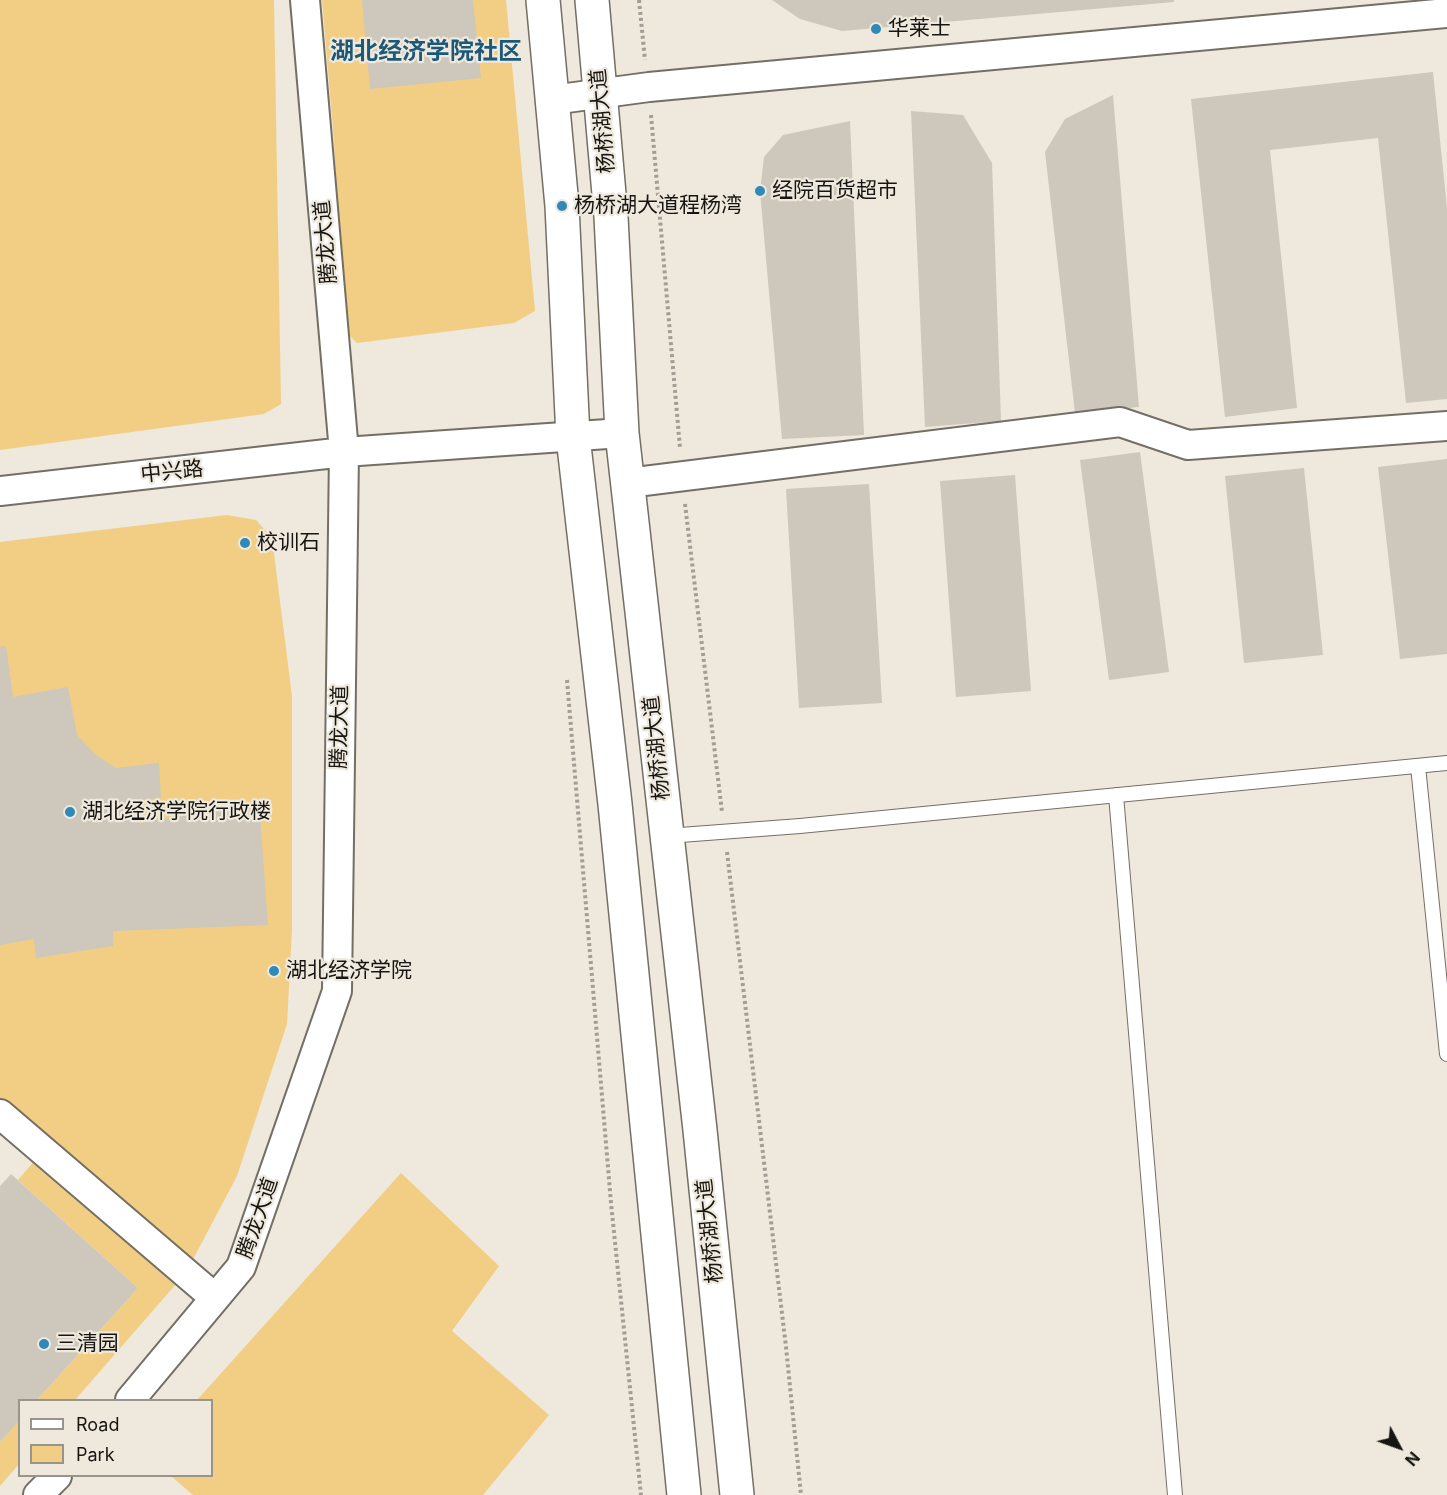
<!DOCTYPE html>
<html>
<head>
<meta charset="utf-8">
<style>
  body { margin:0 }
  #map { position:relative; width:1447px; height:1495px; overflow:hidden; background:#eee8dd; font-family:Inter,sans-serif }
  canvas { display:block }
  .legend { position:absolute; left:18px; top:1399px; width:195px; height:78px; box-sizing:border-box; background:#eee8dd; border:2px solid #98948b; margin:0; padding:8px 10px; list-style:none; font-size:18px; color:#171511 }
  .legend li { display:flex; align-items:center; gap:12px; height:30px }
  .legend b { width:30px; border:2px solid #98948b }
  .north { position:absolute; left:1369px; top:1417px; width:60px; height:60px; -webkit-text-stroke:4px #eee8dd; paint-order:stroke; rotate:131deg; font-size:16px; font-weight:700; line-height:24px; text-align:center; color:#171511 }
  .north::after { content:''; display:block; margin:auto; width:21px; height:27px; background:#171511; clip-path:polygon(50% 0,100% 100%,50% 72%,0 100%) }
</style>
</head>
<body>
<div id="map">
<canvas width="1447" height="1495"></canvas>
<ul class="legend">
<li><b style="height:8px;background:#fff"></b>Road</li>
<li><b style="height:16px;background:#f1ce84"></b>Park</li>
</ul>
<div class="north">N</div>
</div>
<script>
const g = document.querySelector('canvas').getContext('2d');
g.lineJoin = 'round';
function fill(path, color) {
  g.fillStyle = color;
  g.fill(path, 'evenodd');
}
function stroke(path, color, width, dash) {
  g.strokeStyle = color;
  g.lineWidth = width;
  g.lineCap = dash ? 'butt' : 'round';
  g.setLineDash(dash || []);
  g.stroke(path);
}
function label(font, color, halo, rows, align = 'center') {
  g.font = font + ' Inter,"Noto Sans SC",sans-serif';
  g.lineWidth = 4.5;
  g.setLineDash([]);
  g.textBaseline = 'middle';
  g.strokeStyle = halo;
  g.fillStyle = color;
  for (const [text, x, y, turn = 0] of rows) {
    g.save();
    g.translate(x, y);
    g.rotate((+turn || 0) * Math.PI / 180);
    g.textAlign = isNaN(turn) ? turn : align;
    if (halo) g.strokeText(text, 0, 0);
    g.fillText(text, 0, 0);
    g.restore();
  }
}
const green = new Path2D(`
  M0,0H274L281,404L264,414L0,450Z
  M322,0H506L535,311L514,323L357,343L343,329L334,141Z
  M227,515L256,520L272,538L292,696V929L287,1024L237,1176L190,1265L0,1100V542Z
  M36,1159L177,1283L75,1400H37L138,1288L18,1180Z
  M401,1173L499,1266L452,1331L549,1415L483,1495H193L171,1476H212V1400H197Z
  M19,1420V1464L0,1486V1442Z`);
const building = new Path2D(`
  M362,0H473L481,78L370,89Z
  M772,0H1174V2L842,31L800,19Z
  M1433,72L1447,208V399L1406,403L1378,138L1270,150L1297,408L1225,417L1191,99Z
  M1113,95L1139,407L1075,413L1045,152L1065,119Z
  M911,111L963,115L992,163L1001,421L925,427Z
  M850,121L864,435L782,439L760,191L764,157L783,135Z
  M1140,452L1169,672L1109,680L1080,460Z
  M1447,459V654L1400,659L1378,467Z
  M1304,468L1323,655L1244,663L1225,476Z
  M1015,475L1031,691L956,697L940,481Z
  M869,484L882,703L799,708L786,489Z
  M6,646L13,697L68,687L77,735L96,755L116,768L159,763L161,798L138,800L140,823L259,802L268,925L113,931V946L36,958L34,939L0,945V647Z
  M11,1174L138,1288L37,1400H20V1420L0,1442V1186Z`);
const path = new Path2D(`
  M639,0L645,60
  M651,115L680,448
  M685,504L722,812
  M567,680L611,1203L641,1495
  M727,852L786,1347L801,1495`);
const lane = new Path2D(`
  M1418,766L1447,1054
  M1116,795L1175,1495
  M667,836L800,826L1447,763`);
const street = new Path2D(`
  M552,100L649,87L1447,13
  M628,483L1120,422L1188,445L1447,426
  M0,491L344,452L622,433
  M0,1114L215,1298
  M130,1400L241,1267L337,991L344,452L305,0
  M38,1495L57,1476`);
const secondary = new Path2D(`
  M543,0L562,206L573,437L615,804L684,1495
  M592,0L611,217L622,433L700,1130L737,1495`);
const markers = [
  [876,29,6,"#3089b7"],
  [760,191,6,"#3089b7"],
  [562,206,6,"#3089b7"],
  [245,543,6,"#3089b7"],
  [70,812,6,"#3089b7"],
  [274,971,6,"#3089b7"],
  [44,1344,6,"#3089b7"]
];
const poiNames = [
  ["华莱士",888,29],
  ["经院百货超市",772,191],
  ["杨桥湖大道程杨湾",574,206],
  ["校训石",257,543],
  ["湖北经济学院行政楼",82,812],
  ["湖北经济学院",286,971],
  ["三清园",56,1344]
];
const streetNames = [
  ["杨桥湖大道",603,121,-95],
  ["腾龙大道",326,242,-95],
  ["中兴路",172,472,-6],
  ["腾龙大道",340,727,-89],
  ["杨桥湖大道",657,748,-96],
  ["腾龙大道",258,1218,-71],
  ["杨桥湖大道",710,1231,-96]
];
const quarterNames = [
  ["湖北经济学院社区",426,52]
];
fill(green, '#f1ce84');
fill(building, '#cdc7bc');
stroke(lane, '#746f65', 16);
stroke(street, '#746f65', 32);
stroke(secondary, '#746f65', 36);
stroke(path, '#a29e95', 4, [3, 3]);
stroke(lane, '#fff', 14);
stroke(street, '#fff', 28);
stroke(secondary, '#fff', 33);
for (const [x, y, r, color] of markers) {
  const dot = new Path2D();
  dot.arc(x, y, r, 0, 2 * Math.PI);
  g.fillStyle = color;
  g.fill(dot);
  stroke(dot, '#eee8dd', 2);
}
label('21px', '#171511', '#eee8dd', poiNames, 'left');
label('21px', '#171511', '#eee8dd', streetNames);
label('bold 24px', '#1c5979', '#eee8dd', quarterNames);
</script>
</body>
</html>
